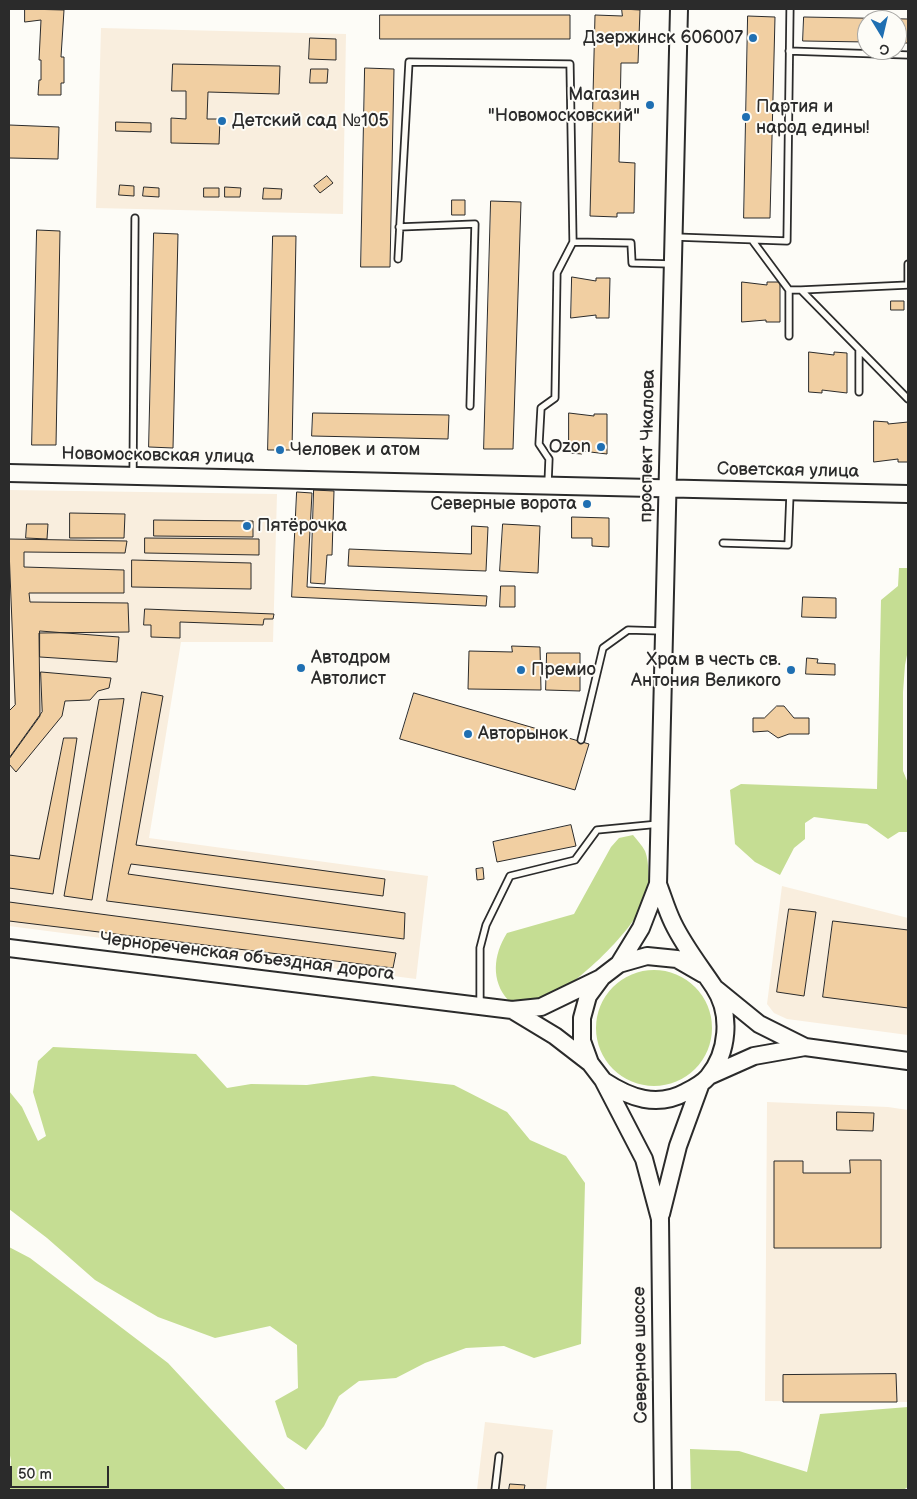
<!DOCTYPE html>
<html>
<head>
<meta charset="utf-8">
<style>
  body { margin:0 }
  #map { position:relative; width:917px; height:1499px; overflow:hidden; background:#fdfcf7; font-family:"Balsamiq Sans",sans-serif }
  canvas { display:block }
  .frame { position:absolute; inset:0; border:10px solid #2b2b2b; pointer-events:none }
  .north { position:absolute; left:857px; top:10px; width:50px; height:50px; box-sizing:border-box; background:#fdfcf7; border:1px solid #a9a8a5; border-radius:50%; rotate:171deg; font-size:14px; font-weight:700; line-height:20px; text-align:center; color:#2b2b2b }
  .north::after { content:''; display:block; margin:auto; width:18px; height:22px; background:#1f6fb2; clip-path:polygon(50% 0,100% 100%,50% 72%,0 100%) }
  .scale { position:absolute; left:10px; top:1466px; width:99px; height:22px; box-sizing:border-box; border:2px solid #2b2b2b; border-top:0; padding-left:6px; font-size:15px; line-height:18px; white-space:nowrap; color:#2b2b2b; -webkit-text-stroke:4px #fdfcf7; paint-order:stroke }
</style>
</head>
<body>
<div id="map">
<canvas width="917" height="1499"></canvas>
<div class="frame"></div>
<div class="north">С</div>
<div class="scale">50 m</div>
</div>
<script>
const g = document.querySelector('canvas').getContext('2d');
g.lineJoin = 'round';
function fill(path, color) {
  g.fillStyle = color;
  g.fill(path, 'evenodd');
}
function stroke(path, color, width, dash) {
  g.strokeStyle = color;
  g.lineWidth = width;
  g.lineCap = dash ? 'butt' : 'round';
  g.setLineDash(dash || []);
  g.stroke(path);
}
function label(font, color, halo, rows, align = 'center') {
  g.font = font + ' "Balsamiq Sans",sans-serif';
  g.lineWidth = 4;
  g.setLineDash([]);
  g.textBaseline = 'middle';
  g.strokeStyle = halo;
  g.fillStyle = color;
  for (const [text, x, y, turn = 0] of rows) {
    g.save();
    g.translate(x, y);
    g.rotate((+turn || 0) * Math.PI / 180);
    g.textAlign = isNaN(turn) ? turn : align;
    if (halo) g.strokeText(text, 0, 0);
    g.fillText(text, 0, 0);
    g.restore();
  }
}
const built = new Path2D(`
  M101,28L346,34L343,214L96,208Z
  M9,490L277,494L273,642H181L149,838L428,876L416,979L9,926Z
  M782,886L908,918V1035L787,1019L774,1013L767,1004Z
  M767,1102L888,1107L908,1110V1402L765,1401Z
  M485,1422L553,1430L546,1490H477Z`);
const green = new Path2D(`
  M899,568H908V650L905,665L903,692V771L908,783V832H899L888,839L867,824L814,817L805,823V839L794,848L780,875L755,862L735,844L730,790L741,784L877,789L881,600L898,586Z
  M633,835C637,840 642,845 645,851C650,863 649,888 645,900C633,932 571,991 539,1002C530,1005 517,1002 508,1000C491,981 493,955 507,933L574,914L611,847L619,838Z
  M596 1028a58 58 0 1 1 116 0a58 58 0 1 1-116 0Z
  M53,1047L196,1054L227,1088L251,1084L307,1085L373,1076L454,1085L507,1112L530,1140L566,1156L585,1183L581,1344L534,1358L504,1346L466,1348L425,1363L396,1378L359,1381L339,1396L324,1426L306,1450L287,1437L275,1401L298,1388L297,1345L270,1326L215,1338L158,1317L95,1280L47,1238L9,1209V1091L22,1107L38,1141L46,1136L33,1092L38,1061Z
  M9,1247L30,1258L168,1363L286,1490H9L11,1460L9,1451Z
  M908,1407V1487L903,1490H691L690,1449L739,1451L807,1472L820,1414Z`);
const building = new Path2D(`
  M25,9L64,10L61,57H64V83H61V95H38L39,80H41V60H39L41,20L25,22Z
  M622,9L640,10L638,63H621L619,162L635,163L634,213H617V217L590,216L595,15L622,16Z
  M380,15H570V39H380Z
  M748,16L775,17L770,218H744Z
  M804,17L908,19V43H897V20H867V42L803,41Z
  M310,38L336,39V60L309,59Z
  M173,64L280,66L279,94L208,92L207,119H220L219,144L171,143V118L186,119V91H172Z
  M365,68L394,69L390,267H361Z
  M311,69H328L327,83H310Z
  M116,122L151,123V132L116,131Z
  M9,125L59,127L58,159L9,158Z
  M327,176L333,183L320,193L314,186Z
  M120,185L134,186V196L119,195Z
  M144,187L159,188V197L143,196Z
  M225,187L241,188L240,197H225Z
  M204,188H219V197H204Z
  M264,188L282,189L281,199H263Z
  M452,200H465V215H452Z
  M491,201L521,202L513,449H484Z
  M37,230L60,231L56,445H32Z
  M154,233L178,234L173,448L149,447Z
  M273,236H296L292,450H268Z
  M572,277L596,281V278H610L609,318H596V315L571,318Z
  M742,282L767,285V282H780V322H766V320L742,322Z
  M891,301H904V310H891Z
  M809,352L834,355V352L847,353V393L822,390V393L809,392Z
  M313,413L449,415L448,439L312,436Z
  M569,413L594,416V414H607V454L582,451V454L569,453Z
  M874,421L888,422V424L908,422V462H898V459L874,462Z
  M314,490L334,491L332,555H327L325,584L311,583Z
  M297,492L312,493L307,587L487,596L486,606L292,597Z
  M70,513L125,514L124,538H70Z
  M572,517L609,518V547L592,546V538H572Z
  M154,520L253,521V537L154,536Z
  M27,524H48L47,539L26,538Z
  M503,524L540,526L538,573L500,571Z
  M472,526L488,527L486,571L348,566L349,549L471,554Z
  M145,538L259,539V555L145,553Z
  M9,539L127,541L125,553L24,552V567L124,570V593H29L30,602L128,603L129,632L39,633L40,716L9,759V711L15,705Z
  M132,560L251,563V589L132,587Z
  M501,586H515V607H500Z
  M803,597L836,598V618L802,617Z
  M145,609L274,614L273,619H264L263,625L180,622V638L151,637V625H144Z
  M40,631L119,637L117,662L40,657Z
  M512,646L540,647L541,690L468,689L469,651L512,652Z
  M547,653H580V691L546,690Z
  M807,658L818,659L817,663L835,664V675L806,674Z
  M41,672L111,678L109,688L98,691L90,700L65,701L62,716L16,772L9,764V758L42,712Z
  M142,692L163,696L136,845L385,879L383,896L131,864L128,874L405,913L404,939L107,901Z
  M414,693L589,744L575,790L400,739Z
  M124,699L92,900L64,896L99,700Z
  M777,706H784L794,718H809V734H789L778,738L768,731L753,732V718H764Z
  M64,738H77L53,894L9,888V855L39,859Z
  M571,825L576,846L497,862L493,842Z
  M483,868L484,879L477,880L476,869Z
  M9,902L396,953L393,968L9,921Z
  M789,909L816,912L804,996L777,992Z
  M833,921L908,930V1008L823,997Z
  M837,1112L874,1113L873,1131L837,1130Z
  M850,1160H881V1248H774V1161H803V1173H850Z
  M896,1374L897,1402H783V1375Z
  M510,1484L525,1485L524,1490H509Z`);
const lane = new Path2D(`
  M789,51L908,55
  M399,227L475,224L470,406
  M675,237L787,241L790,9
  M752,240L789,290H801L908,399
  M573,242L631,243L632,263L672,264
  M398,259L409,62L570,64L573,242L557,273L555,398L541,408L539,444L549,459L548,483
  M908,285V264
  M801,290L908,285
  M789,336V290
  M859,392V350
  M133,473L135,218
  M723,543L788,545L790,494
  M581,740L603,648L628,630L662,631
  M480,1004V948L486,925L510,876L575,860L597,830L659,824
  M495,1490L499,1456`);
const secondary = new Path2D(`
  M9,473L908,494
  M9,948L512,1010L541,1007L601,978
  M619,964L641,928L658,884L679,9
  M716,989L759,1024L805,1047
  M512,1010L555,1036L590,1063
  M709,1076L754,1056L805,1047L908,1061
  M604,1081C630,1098 657,1108 686,1092C694,1088 702,1084 708,1077C728,1053 732,1014 714,987C700,966 684,946 673,923C667,911 663,897 658,884
  M661,1214L678,1146L701,1083
  M663,1490L660,1219L644,1159L603,1080L590,1063L582,1041V1018L588,996L602,977L619,964L647,956L677,959L703,974`);
const markers = [
  [753,38,5,"#1f6fb2"],
  [650,105,5,"#1f6fb2"],
  [746,117,5,"#1f6fb2"],
  [222,121,5,"#1f6fb2"],
  [601,447,5,"#1f6fb2"],
  [280,450,5,"#1f6fb2"],
  [587,504,5,"#1f6fb2"],
  [247,526,5,"#1f6fb2"],
  [301,668,5,"#1f6fb2"],
  [521,670,5,"#1f6fb2"],
  [791,670,5,"#1f6fb2"],
  [468,734,5,"#1f6fb2"]
];
const poiNames = [
  ["Дзержинск 606007",743,38,"right"],
  ["Магазин",640,95,"right"],
  ["\"Новомосковский\"",640,116,"right"],
  ["Партия и",756,107],
  ["народ едины!",756,128],
  ["Детский сад №105",232,121],
  ["Ozon",591,447,"right"],
  ["Человек и атом",290,450],
  ["Северные ворота",577,504,"right"],
  ["Пятёрочка",257,526],
  ["Автодром",311,658],
  ["Автолист",311,679],
  ["Храм в честь св.",781,660,"right"],
  ["Антония Великого",781,681,"right"],
  ["Премио",531,670],
  ["Авторынок",478,734]
];
const streetNames = [
  ["проспект Чкалова",648,446,-89],
  ["Новомосковская улица",158,456,1],
  ["Советская улица",788,471,1],
  ["Чернореченская объездная дорога",247,957,7],
  ["Северное шоссе",641,1355,-91]
];
fill(built, '#f9eede');
fill(green, '#c5dd93');
fill(building, '#f1cfa2');
stroke(building, '#2b2b2b', 1);
stroke(lane, '#2b2b2b', 9);
stroke(secondary, '#2b2b2b', 20);
stroke(lane, '#fdfcf7', 5.5);
stroke(secondary, '#fdfcf7', 16);
for (const [x, y, r, color] of markers) {
  const dot = new Path2D();
  dot.arc(x, y, r, 0, 2 * Math.PI);
  g.fillStyle = color;
  g.fill(dot);
  stroke(dot, '#fdfcf7', 2);
}
label('18px', '#2b2b2b', '#fdfcf7', poiNames, 'left');
label('18px', '#2b2b2b', '#fdfcf7', streetNames);
</script>
</body>
</html>
